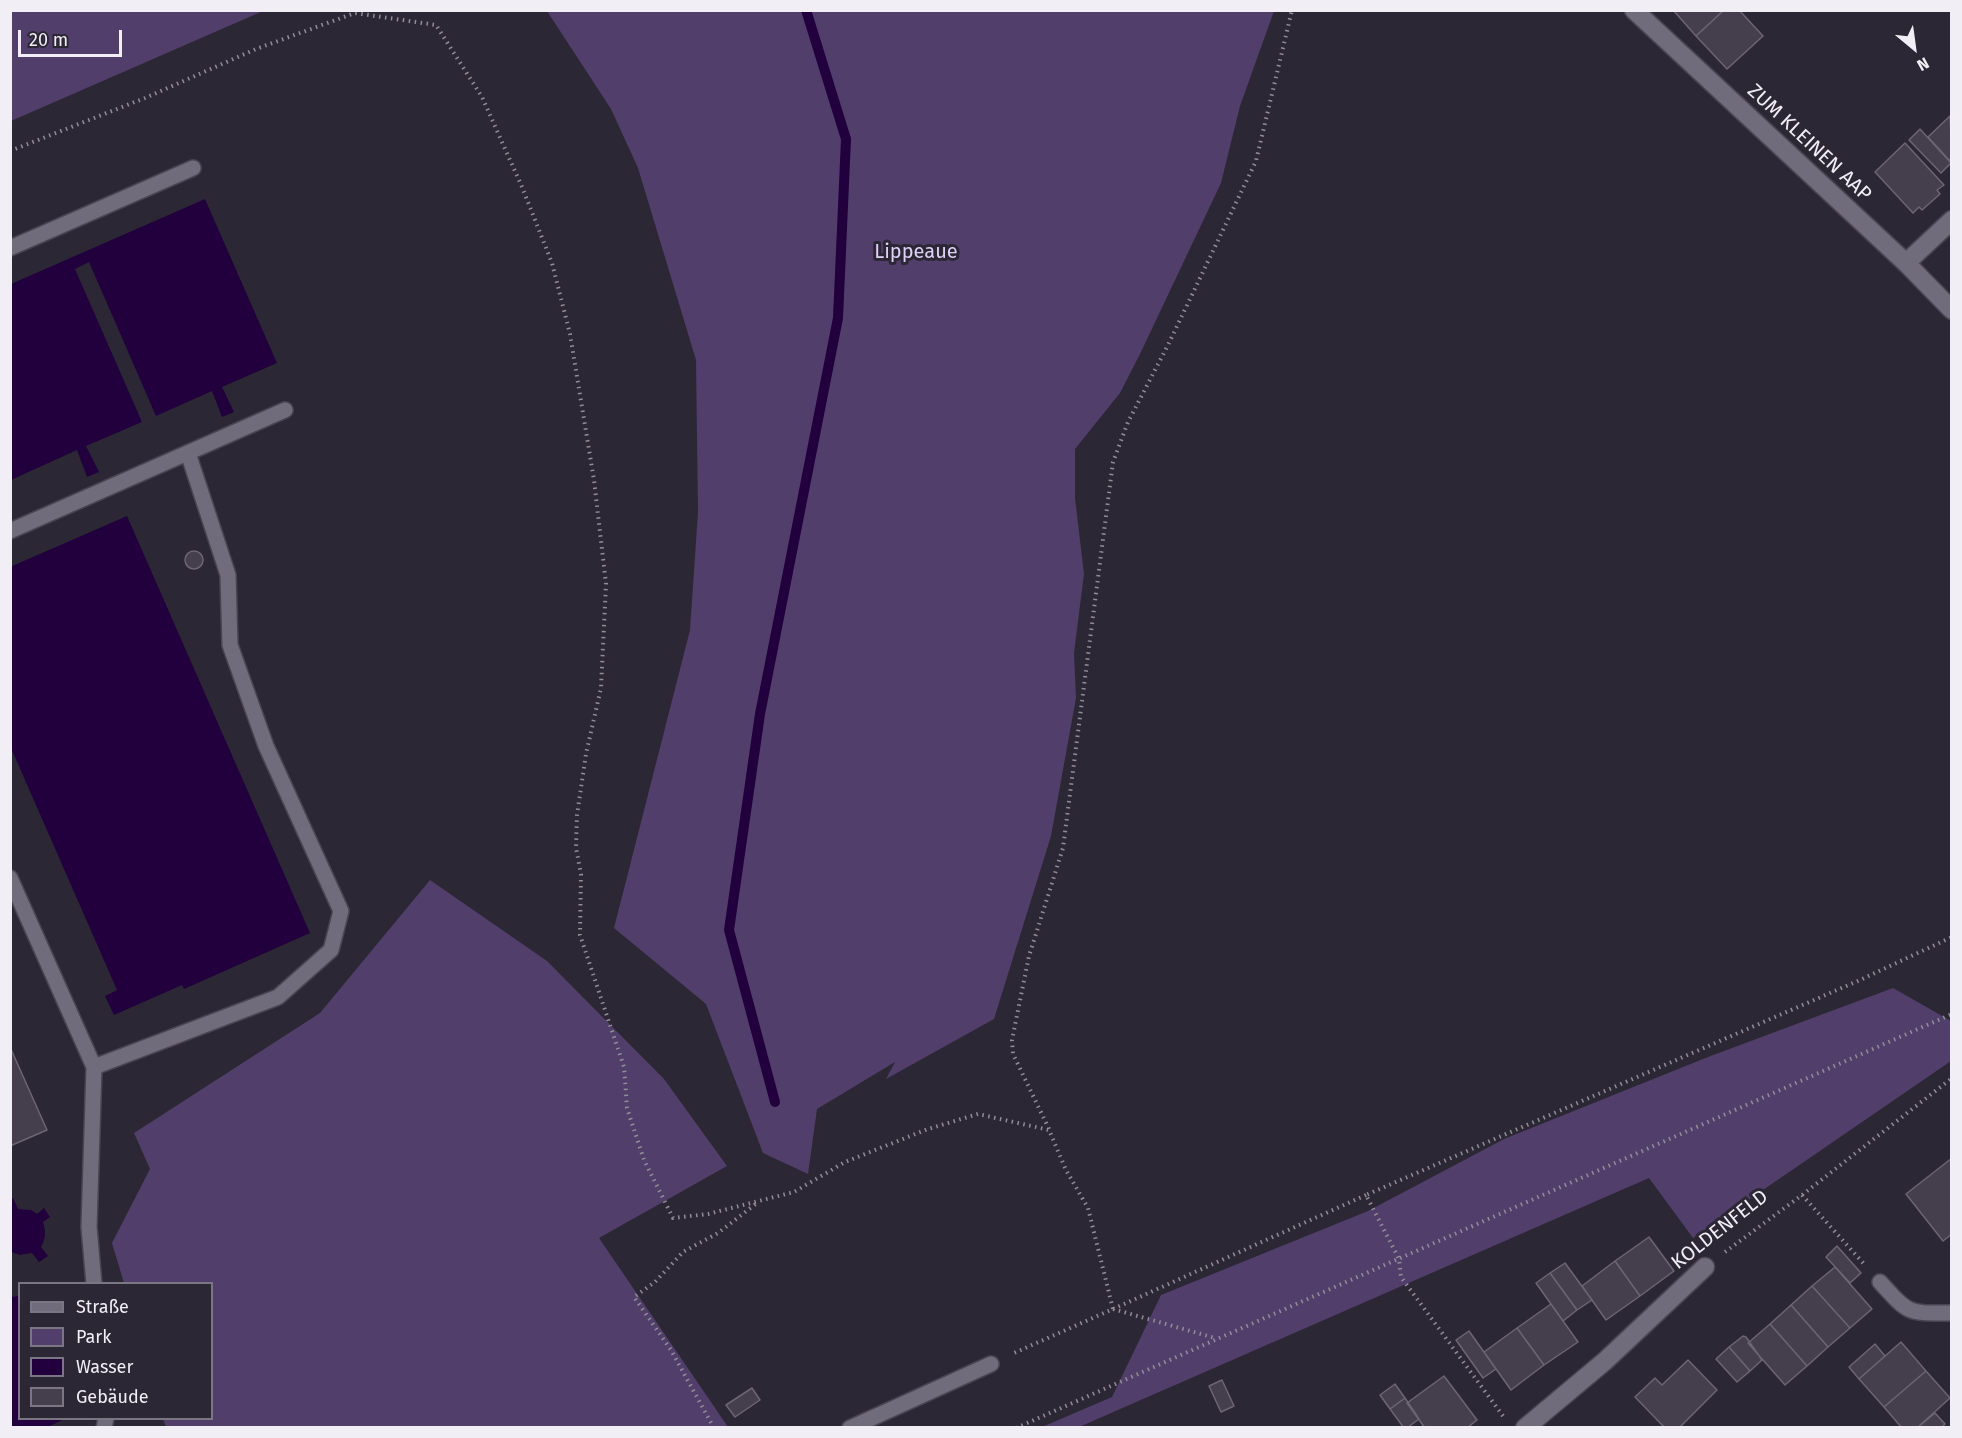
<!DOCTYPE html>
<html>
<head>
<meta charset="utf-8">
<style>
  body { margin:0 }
  #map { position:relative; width:1962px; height:1438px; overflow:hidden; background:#2c2734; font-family:"Fira Sans",sans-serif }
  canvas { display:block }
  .frame { position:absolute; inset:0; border:12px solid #f1eef6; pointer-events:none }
  .legend { position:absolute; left:18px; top:1282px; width:195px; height:138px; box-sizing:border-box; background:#2c2734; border:2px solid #7b7782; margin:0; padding:8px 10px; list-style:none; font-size:18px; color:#f1eef6 }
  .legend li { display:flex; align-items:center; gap:12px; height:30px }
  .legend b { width:30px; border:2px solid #7b7782 }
  .north { position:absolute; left:1884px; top:18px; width:60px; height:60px; -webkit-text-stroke:4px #2c2734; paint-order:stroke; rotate:151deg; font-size:16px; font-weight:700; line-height:24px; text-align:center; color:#f1eef6 }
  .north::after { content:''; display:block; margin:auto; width:21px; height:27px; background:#f1eef6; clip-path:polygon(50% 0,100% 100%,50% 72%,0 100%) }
  .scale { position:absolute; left:18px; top:30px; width:104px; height:27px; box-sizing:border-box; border:3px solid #f1eef6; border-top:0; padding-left:8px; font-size:18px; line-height:21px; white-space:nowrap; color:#f1eef6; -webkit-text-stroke:4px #2c2734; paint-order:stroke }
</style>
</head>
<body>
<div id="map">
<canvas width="1962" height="1438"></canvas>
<div class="frame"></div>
<ul class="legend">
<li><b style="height:8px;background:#716c7b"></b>Straße</li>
<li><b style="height:16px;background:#513e6b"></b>Park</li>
<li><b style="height:16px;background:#21003d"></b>Wasser</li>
<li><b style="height:16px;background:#453f4d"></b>Gebäude</li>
</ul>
<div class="north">N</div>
<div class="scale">20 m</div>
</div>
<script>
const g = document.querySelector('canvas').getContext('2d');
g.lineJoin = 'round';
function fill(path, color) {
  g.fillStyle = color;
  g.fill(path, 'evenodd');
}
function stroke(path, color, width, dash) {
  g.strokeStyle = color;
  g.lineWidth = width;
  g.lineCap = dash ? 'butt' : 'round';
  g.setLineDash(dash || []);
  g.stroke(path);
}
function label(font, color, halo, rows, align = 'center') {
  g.font = font + ' "Fira Sans",sans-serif';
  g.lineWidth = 6;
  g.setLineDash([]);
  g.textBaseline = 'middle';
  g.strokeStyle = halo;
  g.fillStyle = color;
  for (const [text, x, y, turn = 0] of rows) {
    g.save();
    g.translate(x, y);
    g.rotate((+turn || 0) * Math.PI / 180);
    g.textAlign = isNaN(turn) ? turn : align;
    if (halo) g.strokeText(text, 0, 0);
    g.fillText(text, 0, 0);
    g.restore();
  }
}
const green = new Path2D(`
  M11,10H263V11L11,121Z
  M547,11H1274L1240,106L1221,183L1140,354L1120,393L1075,449V498L1084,574L1074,653L1076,698L1051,836L994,1019L886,1079L895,1062L817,1109L808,1174L763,1153L706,1004L614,928L690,630L698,512L696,360L638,168L611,109Z
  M430,880L547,961L664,1079L727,1166L599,1238L728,1427H166L163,1419L212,1418V1284L124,1283L112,1243L150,1169L134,1133L320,1013Z
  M1893,988L1951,1021V1061L1693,1238L1649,1178L1079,1427H1042L1112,1397L1161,1295L1368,1211L1504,1139L1708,1057Z`);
const water = new Path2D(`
  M205,199L277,363L222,387L234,412L222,417L212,391L156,416L89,262L75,269L142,422L86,446L99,472L87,477L77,450L11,480V284Z
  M127,516L310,933L184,989L182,985L114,1015L105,996L117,990L11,748L10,590L12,589L10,567Z
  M13,1198L18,1209L31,1210L37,1214L44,1208L50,1217L43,1222C46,1232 46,1238 41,1247L48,1256L39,1262L32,1253L20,1255L11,1252V1200Z
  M19,1296L20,1418L64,1419L48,1427H11V1297Z`);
const stream = new Path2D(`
  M775,1102L729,930L760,714L838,318L846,139L806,10`);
const building = new Path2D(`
  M1673,10H1724L1696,36Z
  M1724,10H1739L1763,36L1727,69L1696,36Z
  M1950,116L1952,158L1949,160L1928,137Z
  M1920,129L1951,163L1941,173L1909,140Z
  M1905,143L1944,185L1937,190L1940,194L1922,210L1919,207L1913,213L1875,172Z
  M185 560a9 9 0 1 1 18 0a9 9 0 1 1-18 0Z
  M10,1047L47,1130L10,1146Z
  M1952,1158V1234L1943,1241L1906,1194Z
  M1649,1237L1674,1271L1640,1296L1615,1261Z
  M1837,1246L1861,1273L1850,1283L1826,1257Z
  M1615,1261L1640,1296L1606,1320L1582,1286Z
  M1565,1263L1592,1300L1577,1310L1550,1273Z
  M1835,1267L1872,1309L1850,1328L1812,1286Z
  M1550,1273L1577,1310L1563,1321L1536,1283Z
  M1812,1286L1850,1328L1828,1347L1791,1305Z
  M1551,1304L1578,1342L1544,1365L1517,1328Z
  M1791,1305L1828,1347L1807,1366L1770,1324Z
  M1770,1324L1807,1366L1785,1385L1748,1343Z
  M1517,1328L1544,1365L1511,1390L1484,1352Z
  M1469,1331L1496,1369L1483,1378L1456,1340Z
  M1743,1336L1746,1337L1762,1360L1750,1371L1729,1347Z
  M1901,1342L1926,1371L1884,1407L1859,1379Z
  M1875,1344L1885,1356L1859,1379L1849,1367Z
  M1729,1347L1750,1371L1737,1382L1716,1359Z
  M1688,1360L1717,1390L1679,1428H1665L1635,1397L1655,1378L1662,1385Z
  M1926,1371L1950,1398L1917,1428H1902L1884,1407Z
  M1444,1376L1477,1420L1467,1428H1425L1407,1403Z
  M1222,1380L1234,1406L1221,1412L1209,1386Z
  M1395,1384L1405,1398L1390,1409L1380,1395Z
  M752,1388L760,1400L735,1417L726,1405Z
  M1405,1398L1419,1419L1407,1428H1404L1390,1409Z
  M1935,1413L1945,1424L1941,1428H1917Z`);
const path = new Path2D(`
  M10,151L145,98L256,49L355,13L436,25L482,97L522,187L552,263L570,334L594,480L606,584L601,688L586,754L577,815L576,848L581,874L580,935L624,1067L627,1108L644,1160L673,1218L708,1214L794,1192L845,1162L928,1129L978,1114L1049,1130L1066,1170L1088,1208L1113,1309L1014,1353
  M1049,1129L1013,1054L1012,1040L1029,956L1063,848L1113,462L1128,422L1168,345L1256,161L1292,10
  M1802,1195L1865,1265
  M1725,1252L1802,1195L1952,1078
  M1113,1309L1366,1195
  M1113,1309L1215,1338
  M1503,1416L1401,1277L1399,1259L1366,1195L1860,980L1952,937
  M714,1428L671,1350L634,1297L655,1282L683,1252L718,1233L757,1203
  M1016,1428L1952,1014`);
const lane = new Path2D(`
  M10,248L193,168
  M10,531L285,410
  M10,878L94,1067
  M1880,1282C1910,1315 1907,1313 1952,1313
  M94,1284L89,1227L94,1067L278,997L331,950L341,911L266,746L230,645L228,575L188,453
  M104,1428L106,1418
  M850,1428L991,1364`);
const street = new Path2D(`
  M1634,10L1906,263L1952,310
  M1906,263L1952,220
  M1525,1428L1605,1361L1705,1267`);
const streetNames = [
  ["ZUM KLEINEN AAP",1809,143,43],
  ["KOLDENFELD",1720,1230,-38]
];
const parkNames = [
  ["Lippeaue",916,252]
];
fill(green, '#513e6b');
fill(water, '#21003d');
stroke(stream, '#21003d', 10);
fill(building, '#453f4d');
stroke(building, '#6b6574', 1.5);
stroke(lane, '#494550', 18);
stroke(street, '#494550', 21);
stroke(path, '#928e98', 4, [1.5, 4.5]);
stroke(lane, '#716c7b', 15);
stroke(street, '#716c7b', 18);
label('20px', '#f1eef6', '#2c2734', streetNames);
label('20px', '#dfd1f8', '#2c2734', parkNames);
</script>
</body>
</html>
